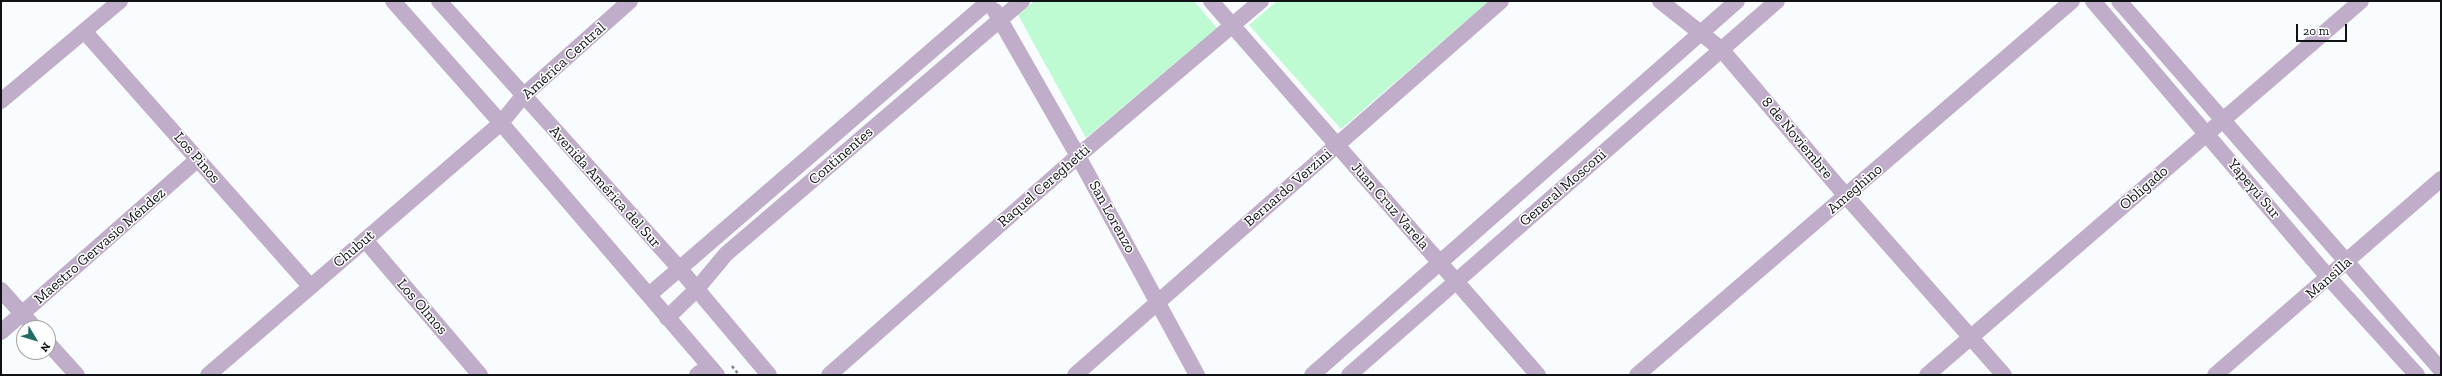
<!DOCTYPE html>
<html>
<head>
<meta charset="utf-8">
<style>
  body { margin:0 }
  #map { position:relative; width:2442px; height:376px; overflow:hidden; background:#f9fcff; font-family:"Zilla Slab",serif }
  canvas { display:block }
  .frame { position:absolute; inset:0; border:2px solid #101315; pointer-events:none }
  .north { position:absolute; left:16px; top:320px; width:40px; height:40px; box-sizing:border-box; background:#fff; border:1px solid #9fa1a1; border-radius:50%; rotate:128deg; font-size:11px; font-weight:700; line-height:16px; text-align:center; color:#101315 }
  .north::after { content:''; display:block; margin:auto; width:14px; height:18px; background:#226c65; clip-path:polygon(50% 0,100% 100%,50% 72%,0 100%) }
  .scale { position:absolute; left:2296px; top:24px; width:51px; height:18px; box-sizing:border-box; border:2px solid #101315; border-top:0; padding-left:5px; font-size:12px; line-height:14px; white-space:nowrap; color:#101315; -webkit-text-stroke:3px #fff; paint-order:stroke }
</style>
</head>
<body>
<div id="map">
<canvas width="2442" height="376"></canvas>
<div class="frame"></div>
<div class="north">N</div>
<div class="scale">20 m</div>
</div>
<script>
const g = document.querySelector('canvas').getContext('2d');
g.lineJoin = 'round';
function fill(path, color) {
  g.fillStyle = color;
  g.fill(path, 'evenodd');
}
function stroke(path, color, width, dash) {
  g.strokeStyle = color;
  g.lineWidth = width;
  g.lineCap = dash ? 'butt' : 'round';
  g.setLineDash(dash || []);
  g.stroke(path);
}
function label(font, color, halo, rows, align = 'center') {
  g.font = font + ' "Zilla Slab",serif';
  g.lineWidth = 3;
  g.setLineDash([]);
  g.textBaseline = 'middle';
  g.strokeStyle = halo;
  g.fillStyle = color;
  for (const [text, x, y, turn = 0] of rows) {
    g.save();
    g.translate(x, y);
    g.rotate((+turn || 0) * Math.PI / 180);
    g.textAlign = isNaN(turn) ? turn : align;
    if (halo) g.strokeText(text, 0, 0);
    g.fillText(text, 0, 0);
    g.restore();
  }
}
const green = new Path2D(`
  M1034,1H1194L1217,28L1086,138L1018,15Z
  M1277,1H1489L1341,129L1249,25Z`);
const path = new Path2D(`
  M732,366L739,375`);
const minor = new Path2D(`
  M393,1L501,123L717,375
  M439,1L679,268L769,375
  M1211,1L1538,375
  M1660,1L1721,49L1846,196L2004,375
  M2093,1L2329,278L2417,375
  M2119,1L2441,370
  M995,11L1078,156L1197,375
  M84,31L310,286
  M1,101L120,1
  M365,240L480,375
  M1,290L35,328
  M649,295L989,1
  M667,318L696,290L726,254L1022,1
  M1,332L198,159
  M48,343L77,375
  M208,375L501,123L523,96L630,1
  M697,375L709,366
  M829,375L1078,156L1261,1
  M1075,375L1501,1
  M1312,375L1737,1
  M1349,375L1777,1
  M1637,375L2072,1
  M1927,375L2361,1
  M2215,375L2441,179`);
const streetNames = [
  ["América Central",564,61,-42],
  ["8 de Noviembre",1797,138,50],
  ["Continentes",841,156,-41],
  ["Los Pinos",197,158,49],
  ["Raquel Cereghetti",1044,186,-41],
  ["Avenida América del Sur",605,187,48],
  ["Bernardo Verzini",1288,188,-41],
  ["General Mosconi",1563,188,-41],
  ["Obligado",2144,188,-41],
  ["Ameghino",1855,189,-41],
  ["Yapeyú Sur",2254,189,50],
  ["Juan Cruz Varela",1390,206,49],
  ["San Lorenzo",1112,217,61],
  ["Maestro Gervasio Méndez",100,246,-41],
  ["Chubut",354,249,-40],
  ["Mansilla",2329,278,-41],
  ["Los Olmos",422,307,49]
];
fill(green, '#befbd2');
stroke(path, '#818487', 2.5, [3, 3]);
stroke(minor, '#c0adc9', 16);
label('15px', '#101315', '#fff', streetNames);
</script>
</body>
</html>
